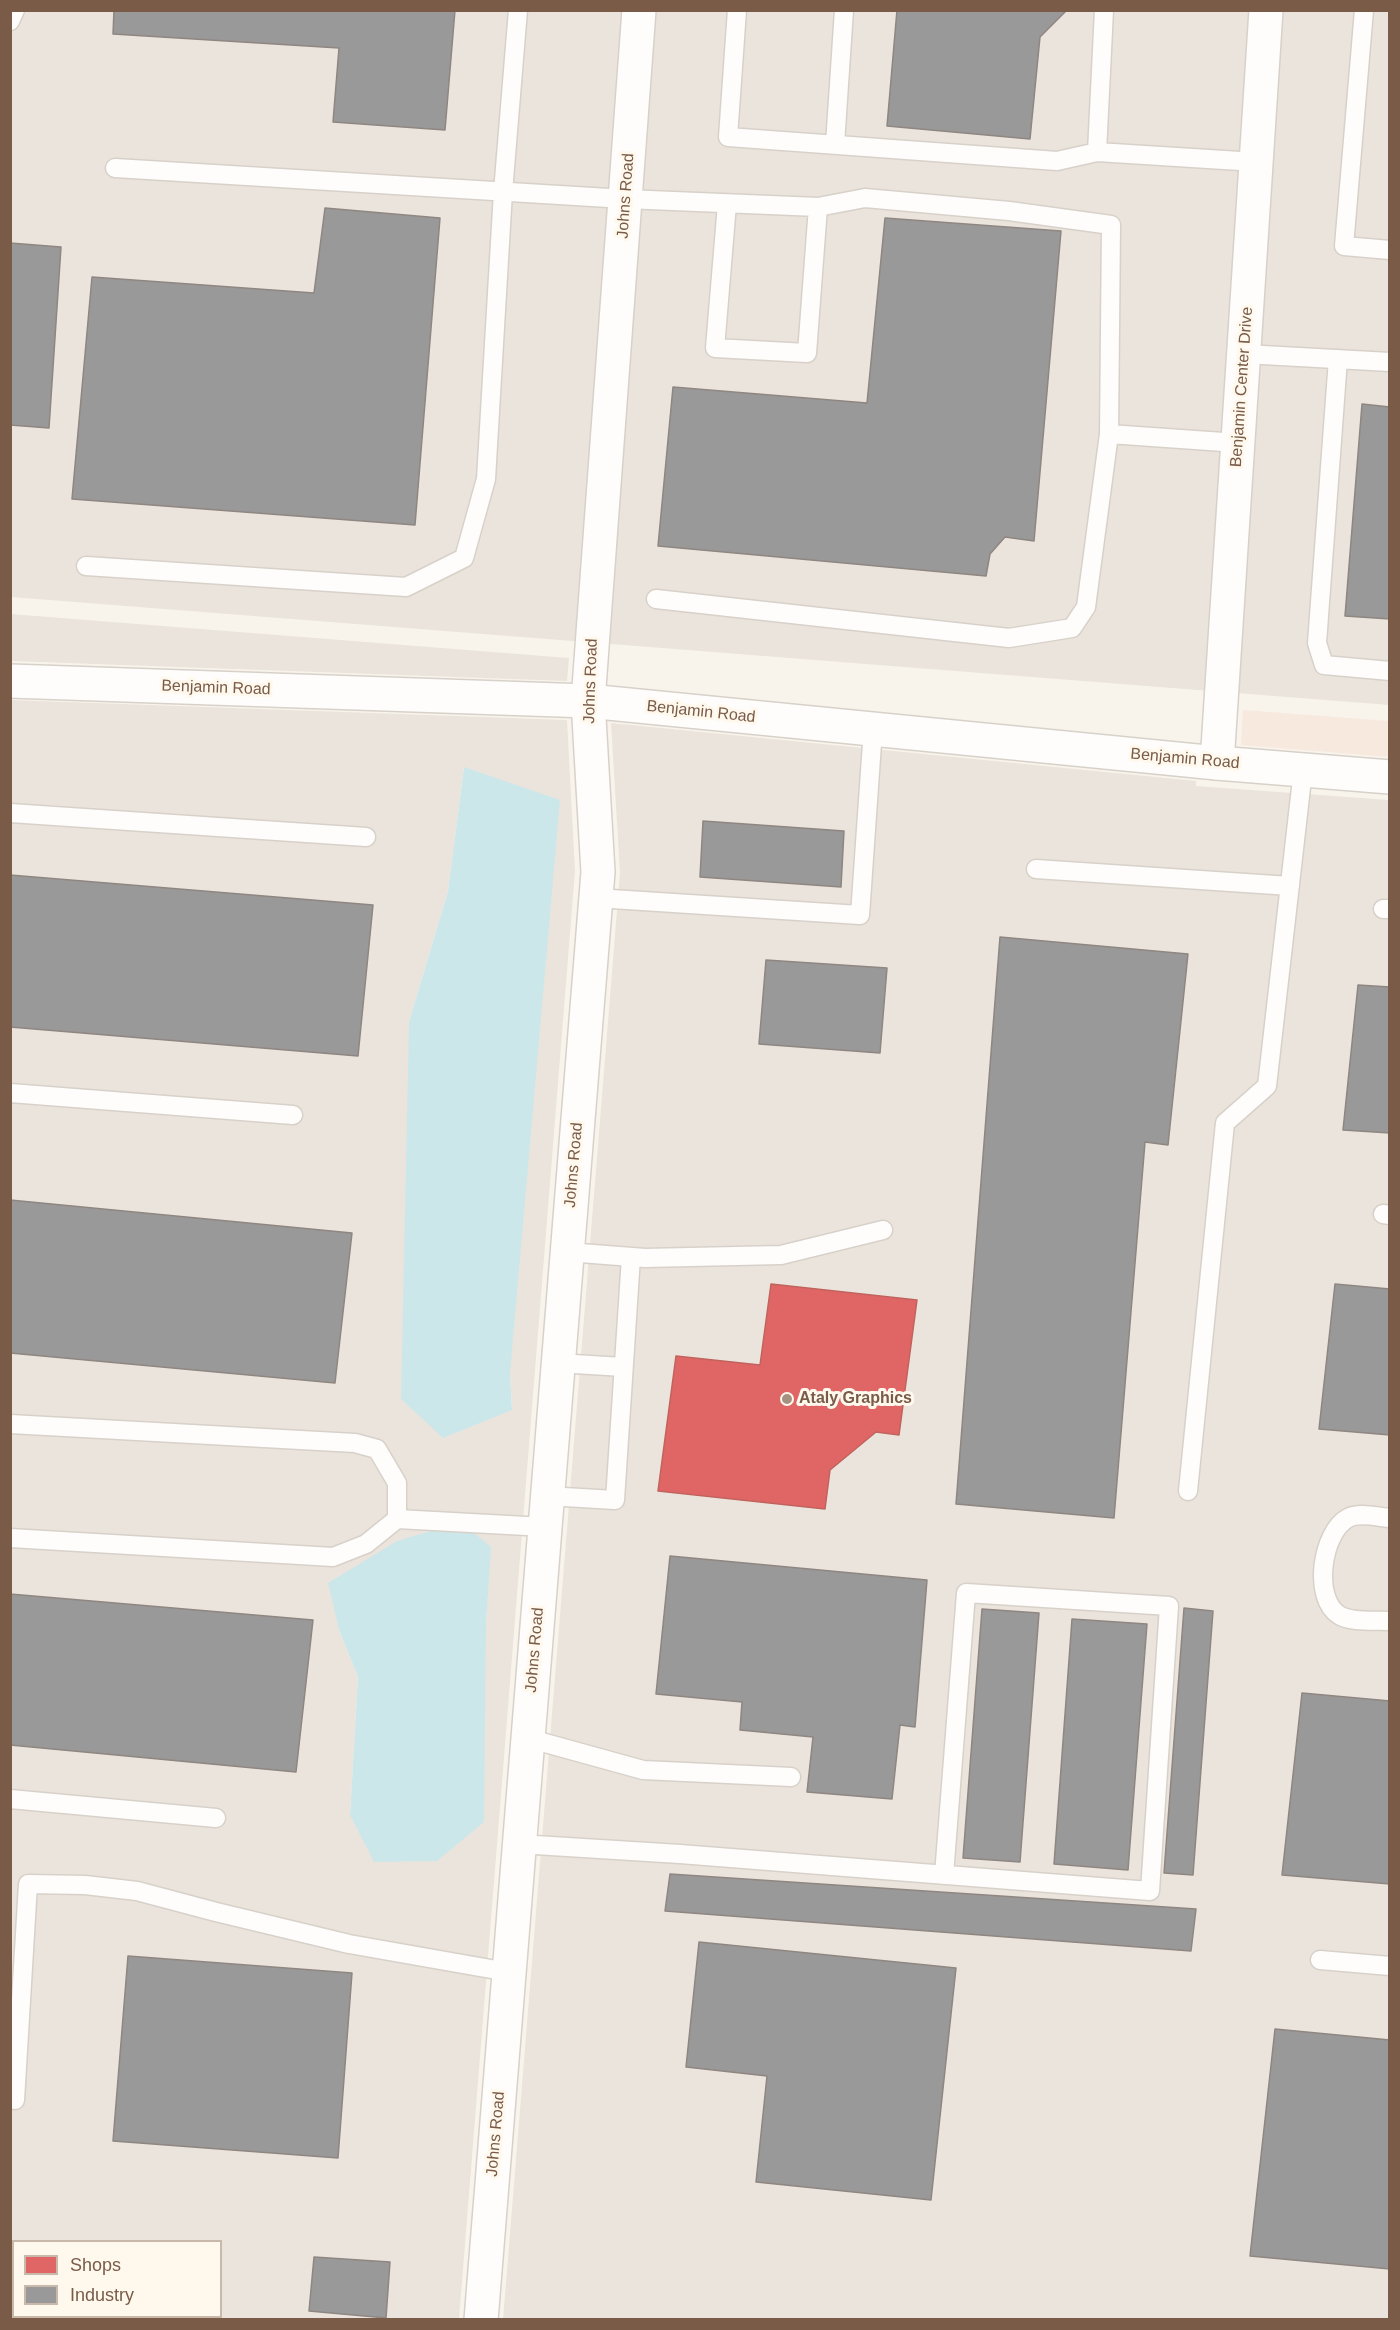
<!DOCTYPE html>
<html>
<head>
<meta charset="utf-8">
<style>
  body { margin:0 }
  #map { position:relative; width:1400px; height:2330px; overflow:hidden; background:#f8f4ec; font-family:Arial,sans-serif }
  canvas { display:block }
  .frame { position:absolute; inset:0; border:12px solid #795b48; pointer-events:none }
  .legend { position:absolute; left:12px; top:2240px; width:210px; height:78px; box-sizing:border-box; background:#fff8ed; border:2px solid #c9b9ab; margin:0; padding:8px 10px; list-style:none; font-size:18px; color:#795b48 }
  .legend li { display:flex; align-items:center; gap:12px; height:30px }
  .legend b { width:30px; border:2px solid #c9b9ab }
</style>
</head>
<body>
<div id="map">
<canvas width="1400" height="2330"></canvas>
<div class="frame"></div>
<ul class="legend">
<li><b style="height:16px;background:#e06666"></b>Shops</li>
<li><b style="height:16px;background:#999"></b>Industry</li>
</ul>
</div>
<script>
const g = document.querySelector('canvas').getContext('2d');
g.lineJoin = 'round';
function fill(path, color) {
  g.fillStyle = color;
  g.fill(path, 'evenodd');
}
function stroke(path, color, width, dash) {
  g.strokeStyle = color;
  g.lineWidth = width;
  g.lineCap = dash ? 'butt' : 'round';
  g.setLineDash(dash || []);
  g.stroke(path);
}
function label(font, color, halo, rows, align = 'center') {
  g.font = font + ' Arial,sans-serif';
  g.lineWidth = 6;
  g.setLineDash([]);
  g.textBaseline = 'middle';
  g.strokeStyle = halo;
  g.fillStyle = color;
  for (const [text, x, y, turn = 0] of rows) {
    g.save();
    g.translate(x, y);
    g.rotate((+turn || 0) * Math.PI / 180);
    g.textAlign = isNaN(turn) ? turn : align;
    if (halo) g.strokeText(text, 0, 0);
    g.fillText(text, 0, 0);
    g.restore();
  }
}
const commercial = new Path2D(`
  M1243,710L1389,721V757L1241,745Z`);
const industrial = new Path2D(`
  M10,11H1389V705L11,597Z
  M11,614L569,658L567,681L11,661Z
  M11,700L567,720L575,871L459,2319L11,2320ZM464,767L510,1373L512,1410L409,1022L448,891ZM490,1547L486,1625L350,1815L358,1677L339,1630ZM14,2242H220V2316H14Z
  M611,723L1196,781V786L1389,800V2319L503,2320L620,873Z`);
const water = new Path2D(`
  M464,767L560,800L510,1373L512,1410L443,1438L401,1399L409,1022L448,891Z
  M461,1522L491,1547L486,1625L484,1822L437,1861L374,1862L350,1815L358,1677L339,1630L328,1583L397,1541Z`);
const shops = new Path2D(`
  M771,1284L917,1300L899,1435L876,1432L830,1470L825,1509L658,1491L676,1356L760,1365Z`);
const industry = new Path2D(`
  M114,10H455L445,130L333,122L339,48L113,34Z
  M897,10H1067L1040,37L1030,139L887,126Z
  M325,208L440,218L415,525L72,499L92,277L314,293Z
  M885,218L1061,231L1034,541L1005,537L990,554L986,576L658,546L673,387L867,403Z
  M10,243L61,247L49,428L10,425Z
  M1362,404L1390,407V619L1345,616Z
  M703,821L844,831L841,887L700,877Z
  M10,875L373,905L358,1056L10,1027Z
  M1000,937L1188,954L1168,1145L1145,1142L1114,1518L956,1504Z
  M766,960L887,968L880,1053L759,1044Z
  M1358,985L1390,987V1133L1343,1130Z
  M10,1200L352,1233L335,1383L10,1353Z
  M1335,1284L1390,1289V1435L1319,1429Z
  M670,1556L927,1580L915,1727L900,1725L892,1799L807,1792L813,1737L740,1730L742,1702L656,1694Z
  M10,1594L313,1620L296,1772L10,1745Z
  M1184,1608L1213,1611L1193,1875L1164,1873Z
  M982,1609L1039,1613L1020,1862L963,1858Z
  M1072,1619L1147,1624L1128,1870L1054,1864Z
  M1302,1693L1390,1701V1884L1282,1875Z
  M670,1874L1196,1909L1191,1951L665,1911Z
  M699,1942L956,1968L931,2200L756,2182L767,2076L686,2067Z
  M128,1956L352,1973L338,2158L113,2141Z
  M1275,2029L1390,2040V2269L1250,2256Z
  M314,2257L390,2262L386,2318L309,2311Z`);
const service = new Path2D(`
  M737,10L728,137L1057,161L1097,152L1256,162
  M1364,10L1344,246L1390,250
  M10,21L15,10
  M835,144L844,10
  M1097,152L1104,10
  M115,168L625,199L818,207L807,353L715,348L727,204
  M818,207L865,198L1009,211L1111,225L1109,434L1238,443
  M1244,354L1390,362
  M1338,359L1317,643L1324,665L1390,671
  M86,566L406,587L464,558L486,479L503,192L518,10
  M656,599L1009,638L1072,628L1086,607L1109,434
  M10,813L366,837
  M1036,869L1290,886
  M596,898L860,915L873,729
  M1383,909H1390
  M10,1093L293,1115
  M1383,1214L1390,1215
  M567,1252L645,1258L781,1255L883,1230
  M558,1363L623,1367
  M10,1424L355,1443L377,1449L397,1483V1519L366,1544L333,1557L10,1538
  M1188,1491L1225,1123L1267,1086L1303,770
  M547,1496L615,1500L631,1257
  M1390,1518C1377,1517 1359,1512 1348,1518C1322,1532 1312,1598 1339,1615C1351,1623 1375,1620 1390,1621
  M397,1519L545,1527
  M527,1738L643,1770L791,1777
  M10,1799L216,1818
  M519,1844L680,1854L1150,1891L1169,1606L966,1593L944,1875
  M1320,1960L1390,1966
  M15,2100L28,1884L85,1885L137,1891L216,1912L349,1944L508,1972`);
const minor = new Path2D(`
  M1217,763L1266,10
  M481,2320L598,872L588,701L639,10`);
const tertiary = new Path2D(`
  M10,681L588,701L1217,763L1390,777`);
const markers = [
  [787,1399,6,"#a59181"]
];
const streetNames = [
  ["Johns Road",626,196,-86],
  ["Benjamin Center Drive",1242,387,-86],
  ["Johns Road",591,681,-88],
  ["Benjamin Road",216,688,2],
  ["Benjamin Road",701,712,6],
  ["Benjamin Road",1185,759,5],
  ["Johns Road",574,1165,-85],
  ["Johns Road",535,1650,-85],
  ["Johns Road",496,2134,-85]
];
const poiNames = [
  ["Ataly Graphics",799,1399]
];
fill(commercial, '#f8e9df');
fill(industrial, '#ebe4dc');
fill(water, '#cce7ea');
fill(shops, '#e06666');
stroke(shops, '#c1635d', 1.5);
fill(industry, '#999');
stroke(industry, '#8f8681', 1.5);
stroke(service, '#d7d1c9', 21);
stroke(minor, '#d7d1c9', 36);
stroke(tertiary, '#d7d1c9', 36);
stroke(service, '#fefdfc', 18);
stroke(minor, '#fefdfc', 33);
stroke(tertiary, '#fefdfc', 33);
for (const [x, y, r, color] of markers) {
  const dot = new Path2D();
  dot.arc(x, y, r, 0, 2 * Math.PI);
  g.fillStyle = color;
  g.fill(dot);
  stroke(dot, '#fff8ed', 2);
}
label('16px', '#795b48', '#fff8ed', streetNames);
label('bold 16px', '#795b48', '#fff8ed', poiNames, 'left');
</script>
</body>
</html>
